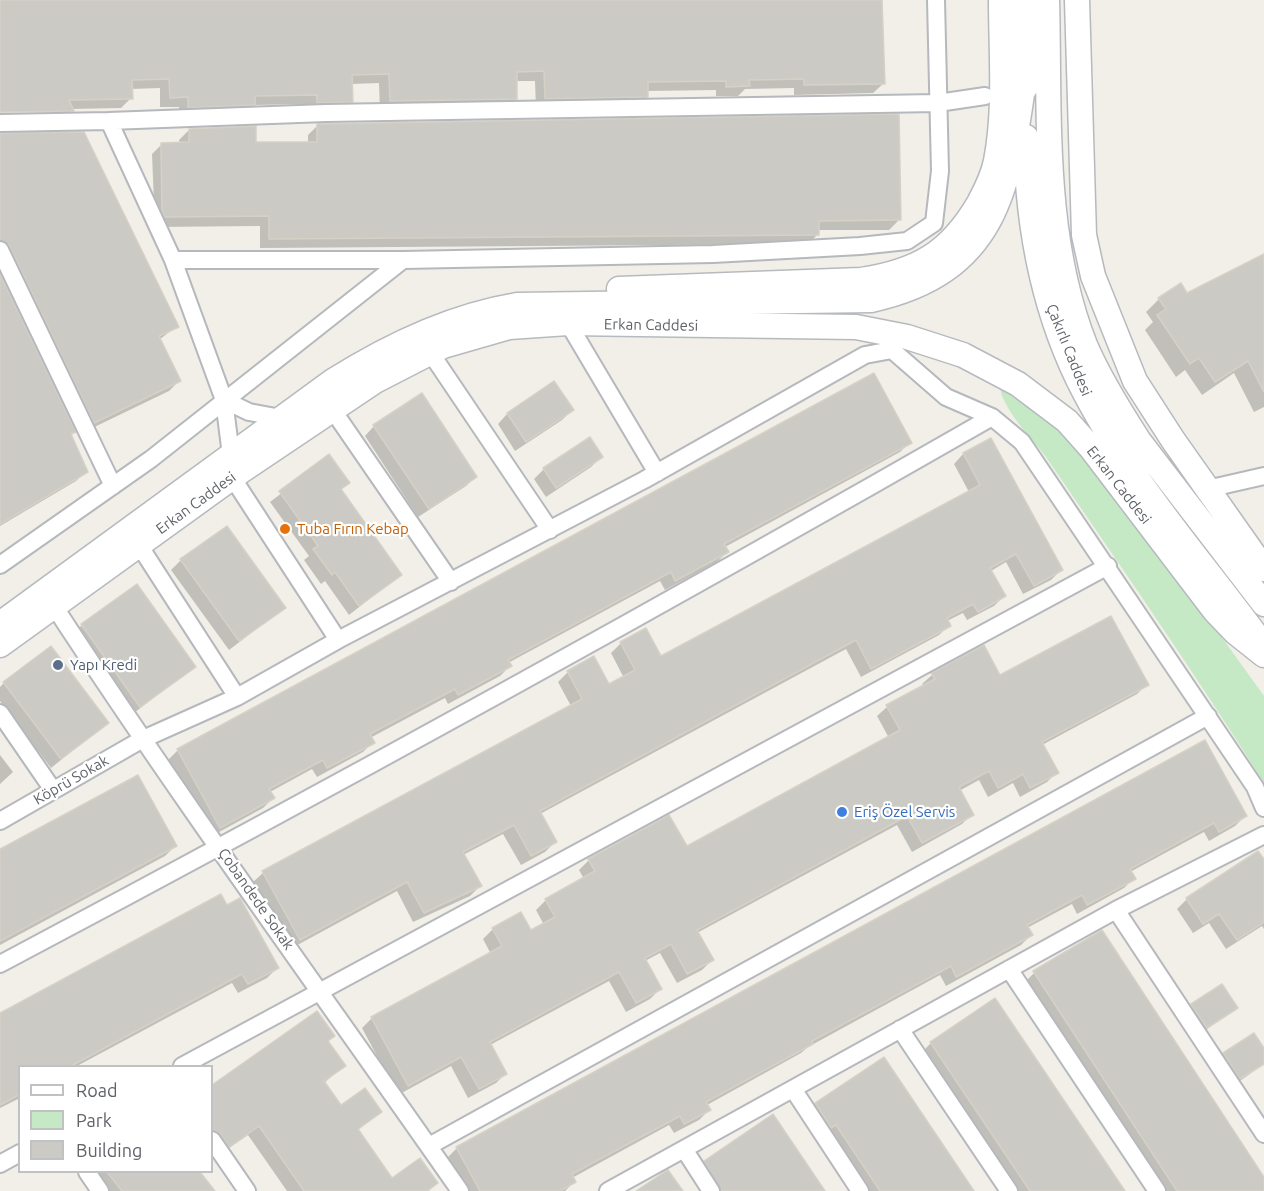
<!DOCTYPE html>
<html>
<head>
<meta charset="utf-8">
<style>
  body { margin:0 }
  #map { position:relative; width:1264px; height:1191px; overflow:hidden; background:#f1efe8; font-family:Ubuntu,sans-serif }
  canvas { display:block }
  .legend { position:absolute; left:18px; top:1065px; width:195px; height:108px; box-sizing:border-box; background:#fff; border:2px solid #bfc1c3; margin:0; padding:8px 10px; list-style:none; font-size:18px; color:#5f6368 }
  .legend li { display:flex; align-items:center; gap:12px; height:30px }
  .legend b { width:30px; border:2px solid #bfc1c3 }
</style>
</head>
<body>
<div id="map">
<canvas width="1264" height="1191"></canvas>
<ul class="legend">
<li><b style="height:8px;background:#fff"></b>Road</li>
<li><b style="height:16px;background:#c5e8c5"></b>Park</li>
<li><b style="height:16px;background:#cccac5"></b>Building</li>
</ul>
</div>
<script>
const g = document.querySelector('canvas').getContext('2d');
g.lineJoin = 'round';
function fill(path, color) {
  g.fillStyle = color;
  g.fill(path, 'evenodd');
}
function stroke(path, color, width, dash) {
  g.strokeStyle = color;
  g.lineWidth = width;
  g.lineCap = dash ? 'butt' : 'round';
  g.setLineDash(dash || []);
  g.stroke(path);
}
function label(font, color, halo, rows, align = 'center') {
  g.font = font + ' Ubuntu,sans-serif';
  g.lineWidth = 4.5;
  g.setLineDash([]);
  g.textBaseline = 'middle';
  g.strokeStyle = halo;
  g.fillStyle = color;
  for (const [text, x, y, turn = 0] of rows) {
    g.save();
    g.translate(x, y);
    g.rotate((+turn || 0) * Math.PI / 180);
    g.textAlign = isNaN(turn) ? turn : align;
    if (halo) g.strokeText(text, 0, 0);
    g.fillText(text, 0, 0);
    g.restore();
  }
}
const green = new Path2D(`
  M1000,385L1047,419L1118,493L1264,696V783C1194,672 1120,565 1046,457C1032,438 1000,407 1000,385Z`);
const shadow = new Path2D(`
  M0,0H881L883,84L873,93L794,95V88L745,89L738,96H716V90L647,91V97L637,107L536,108L535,81H515L516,99L506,109L380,111L379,83L351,84V101L341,111L308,112L307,104L253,105L244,114L179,117V107H160V88L131,89V98L121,108L71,109L63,121H59V110L0,111Z
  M318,125L899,220L889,230H818V234L808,244L260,248V226L155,227L152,154L162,144H180L179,140L189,130L255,143H308V135Z
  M0,135L177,326L159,340L179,381L169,391L84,432L0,256Z
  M1264,255V407L1254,412L1234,373L1202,395L1185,370L1176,377L1145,330L1153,322L1146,312L1159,299L1187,295Z
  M0,278L74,432L70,436L86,471L76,481L0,526Z
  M554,383L572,410L562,420L515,451L498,424L507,414Z
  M374,426L475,477L466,486L418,517L365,436Z
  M990,440L1061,570L1051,580L1023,594L1006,562L991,571L1004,596L994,606L967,620L963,613L947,621L949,625L939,635L861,677L846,649L540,814L555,842L545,852L521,865L503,834L463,855L480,886L470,896L413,922L397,891L290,949L253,882L263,873L571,706L558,682L568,672L609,686L624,678L611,653L621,643L660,658L969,492L954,464L963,454Z
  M910,442L900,452L725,547L727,552L717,562L665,590L660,581L508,663L510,666L500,676L448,704L445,698L370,738L373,742L363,752L317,777L312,769L270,792L273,798L263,808L210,837L168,760L178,750Z
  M329,457L348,483L340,491L400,575L349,615L325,581L321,584L304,560L309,556L270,502Z
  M601,457L591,467L546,497L534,479L544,469Z
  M181,560L284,608L229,650L171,570Z
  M82,625L194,667L130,716L72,635Z
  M932,675L1147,684L1137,694L1042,745L1057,772L1047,782L1020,797L1013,783L988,797L979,780L959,791L972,814L962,824L912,852L897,825L697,933L712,960L702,970L677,983L660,953L645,961L660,989L650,999L626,1012L609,981L490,1045L506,1073L496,1083L468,1098L451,1066L398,1095L362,1028L372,1018L491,954L483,939L493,929L530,932L544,925L536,910L546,900L584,879L579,870L589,860L686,848L889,738L877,716L887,707L924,687L922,684Z
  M4,683L107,723L51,768L0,701V687Z
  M1205,742L1245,816L1235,826L1209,841L1204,832L1130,872L1134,878L1124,888L1077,914L1072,904L1027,928L1031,935L1021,945L946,986L940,975L808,1047L801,1053L707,1105L709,1110L699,1120L674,1133L669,1125L572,1178L574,1182L565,1191H465L447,1158L457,1148Z
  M0,755L13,772L0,784Z
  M175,846L165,856L0,945V851Z
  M1264,862V929L1262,926L1226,949L1209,923L1193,933L1177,909L1187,899Z
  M226,907L277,968L267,978L238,993L232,983L77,1066H20V1098L0,1108V1015Z
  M1034,973L1264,1180V1191H1161L1024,983Z
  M1221,986L1236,1008L1196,1037L1182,1015Z
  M317,1013L333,1036L327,1042L344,1066L324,1083L341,1107L380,1112L357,1131L392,1180L436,1183L429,1191H287L248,1135L219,1155L212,1145V1087Z
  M931,1043L1123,1191H1014L921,1053Z
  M1264,1051V1064L1230,1088L1214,1064L1224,1054Z
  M883,1059L972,1191H864L806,1114L816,1104Z
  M705,1162L823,1191H706L695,1172Z
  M90,1172H199L213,1191H105Z`);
const building = new Path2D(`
  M0,0H882L885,84L804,85V79L749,80L750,86L726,87V81L648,82V97L545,99L544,71L517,72V99L390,101L389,74L352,75L353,102L317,103V95L255,96V105L188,108V97L170,98L169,79L132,80L133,99L69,100L74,111L0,112Z
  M899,114L901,220L819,221V235L269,239V216L165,217L162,211L161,143L189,142V129L256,126V142H317V124Z
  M84,132L179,327L159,336L181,381L94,423L9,245L0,240V133Z
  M1264,254V392L1248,361L1215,382L1199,358L1190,364L1157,315L1166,309L1158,298L1181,283L1187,293Z
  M0,274L76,432L71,434L88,472L0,524Z
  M874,373L912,443L724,544L729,552L675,581L671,572L508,660L512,666L458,695L455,689L370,734L375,743L327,768L323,760L269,789L275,798L220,828L177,749Z
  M554,381L574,410L526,442L507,413Z
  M422,393L477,477L429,509L373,425Z
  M590,437L603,457L556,488L543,468Z
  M991,438L1063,570L1034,586L1016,554L990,568L1006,596L978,612L973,604L947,618L951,626L871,669L856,640L540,811L557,842L531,856L514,825L463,852L482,886L424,913L407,882L300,940L262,871L582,699L567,671L594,656L609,684L635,670L620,642L646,628L661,656L980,485L963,453Z
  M329,454L350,483L341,489L402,575L359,606L335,572L332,575L313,549L318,546L279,491Z
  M227,526L286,608L239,641L180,559Z
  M137,584L196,667L140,707L81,624Z
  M1111,616L1149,685L1042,742L1059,773L1030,788L1023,774L998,788L989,771L959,787L974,815L922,843L907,816L697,930L714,960L687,974L671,944L645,958L662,989L636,1003L619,972L490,1042L507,1074L479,1089L461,1057L408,1086L371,1017L502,946L492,928L521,912L531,930L555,917L545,899L595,871L588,859L669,815L687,846L900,730L886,705L935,679L931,673L984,645L1000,675Z
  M51,646L109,723L61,759L3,682Z
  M1205,740L1247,816L1219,832L1214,823L1130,869L1136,879L1087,905L1082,895L1027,925L1033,935L956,977L951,966L812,1041L813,1044L706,1102L711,1110L684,1124L680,1116L572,1174L576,1182L560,1191H480L456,1147Z
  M138,775L177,846L0,941V849Z
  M1258,851L1264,859V922L1237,940L1219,914L1203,924L1186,898Z
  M221,894L227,905L240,898L279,968L248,984L242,974L71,1066H20V1094L0,1105V1013Z
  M1102,930L1264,1177V1191H1177L1033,971Z
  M1222,984L1238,1008L1207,1028L1191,1004Z
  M995,998L1125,1191H1030L930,1042Z
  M317,1011L335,1036L328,1041L346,1066L324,1081L341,1105L365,1088L382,1112L358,1129L392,1178L420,1158L438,1183L427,1191H304L259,1126L229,1147L220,1134L212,1128V1085Z
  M1254,1033L1264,1048V1064L1240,1079L1223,1053Z
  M884,1057L974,1191H880L836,1125L831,1128L815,1103Z
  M773,1114L825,1191H721L704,1161Z
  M668,1170L683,1191H636L663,1173Z
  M107,1172H200L215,1191H122Z`);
const minor = new Path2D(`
  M109,121L326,113L938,103L985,96
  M0,123L109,121L173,260L224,400L231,455
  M0,250L113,486
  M173,260H403
  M568,323L657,473
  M430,352L550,530
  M224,400L249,412L281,418
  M332,409L451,582
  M232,477L338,640
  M1207,489L1264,476
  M139,545L237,697
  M0,565L151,459L403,260L713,254L860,246L907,241L934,223L940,171L936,0
  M54,606C184,805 324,996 460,1191
  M0,713L53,790
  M0,821L141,740L237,697L338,640L644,480L865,355L892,350L946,397L992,417L1022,442L1255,787L1264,808
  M1116,910L1264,1134
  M0,964C334,787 664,605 992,417
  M1009,969L1157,1191
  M900,1029L1009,1191
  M182,1066L1108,566
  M793,1089L860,1191
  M212,1140L247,1191
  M429,1146L1208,716
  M684,1149L711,1191
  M0,1164L20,1153
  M87,1172L100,1191
  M608,1191L1116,910L1264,835`);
const secondary = new Path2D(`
  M1024,0L1025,88
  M1047,0C1050,115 1042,236 1085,345C1099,378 1119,410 1139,441L1264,604
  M1077,0L1084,235L1093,276L1135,381L1173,440L1264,569
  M1026,137C1027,225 1044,315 1085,393C1131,481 1199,558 1258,638
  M619,289L861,280C917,272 950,253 979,203C986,190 993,176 996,161C1006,109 1001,53 1001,0
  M0,624L333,381C390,345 451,316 517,305L871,300C999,272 1009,186 1025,73
  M0,645L241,471L375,381L443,346L509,327L568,323L856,327L907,337L963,355L1018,384L1067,421L1091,448L1215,611L1235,632L1264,655`);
const markers = [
  [285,529,6,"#e8710a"],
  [58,665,6,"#5c6f8a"],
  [842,812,6,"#3f7fe0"]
];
const streetNames = [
  ["Erkan Caddesi",651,325,1],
  ["Çakırlı Caddesi",1069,350,68],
  ["Erkan Caddesi",1119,485,52],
  ["Erkan Caddesi",196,503,-36],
  ["Köprü Sokak",71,780,-30],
  ["Çobandede Sokak",256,899,55]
];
const foodNames = [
  ["Tuba Fırın Kebap",297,529]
];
const serviceNames = [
  ["Yapı Kredi",70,665]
];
const shopNames = [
  ["Eriş Özel Servis",854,812]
];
fill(green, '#c5e8c5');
fill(shadow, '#0003');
fill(building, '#cccac5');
stroke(building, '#d6d1c6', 1.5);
stroke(minor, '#b5b8bc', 20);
stroke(secondary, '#b6babf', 27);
stroke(minor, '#fff', 16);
stroke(secondary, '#fff', 24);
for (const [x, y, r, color] of markers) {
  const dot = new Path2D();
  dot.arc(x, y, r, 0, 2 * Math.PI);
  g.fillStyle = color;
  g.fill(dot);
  stroke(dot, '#fff', 2);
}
label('15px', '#5f6368', '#fff', streetNames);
label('15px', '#c56008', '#fff', foodNames, 'left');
label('15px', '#4e5e75', '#fff', serviceNames, 'left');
label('15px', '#366cbe', '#fff', shopNames, 'left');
</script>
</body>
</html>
